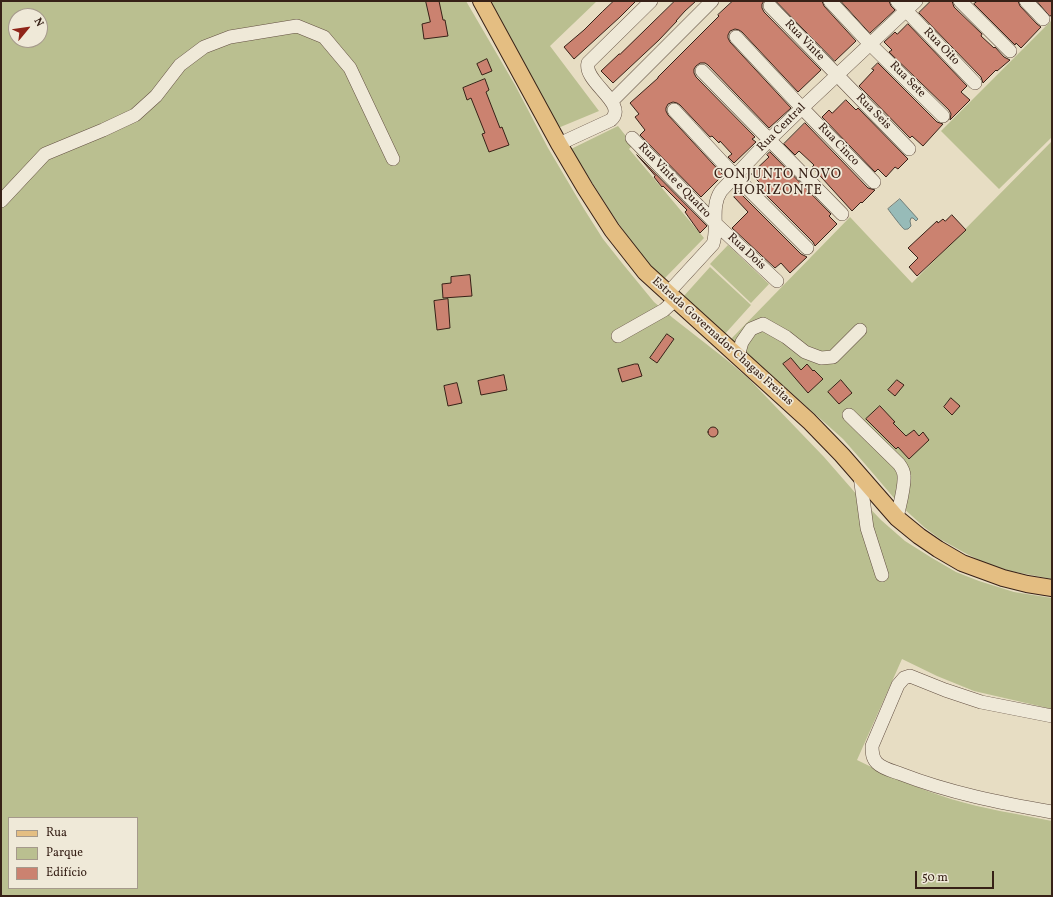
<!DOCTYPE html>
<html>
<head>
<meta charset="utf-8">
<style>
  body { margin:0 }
  #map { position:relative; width:1053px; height:897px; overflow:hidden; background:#e7ddc3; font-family:Vollkorn,serif }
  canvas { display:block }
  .frame { position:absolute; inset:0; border:2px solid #372117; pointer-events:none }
  .legend { position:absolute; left:8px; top:817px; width:130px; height:72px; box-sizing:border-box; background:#efe9d8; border:1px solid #a5998b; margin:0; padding:5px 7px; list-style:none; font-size:12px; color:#372117 }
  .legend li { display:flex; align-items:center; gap:8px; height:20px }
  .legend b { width:20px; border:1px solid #a5998b }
  .north { position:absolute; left:8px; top:8px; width:40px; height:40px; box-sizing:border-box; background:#efe9d8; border:1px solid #a5998b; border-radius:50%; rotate:61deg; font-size:11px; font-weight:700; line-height:16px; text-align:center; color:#372117 }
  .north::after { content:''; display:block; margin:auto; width:14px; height:18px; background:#8f2418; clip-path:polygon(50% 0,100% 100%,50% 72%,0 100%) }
  .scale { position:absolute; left:915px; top:871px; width:79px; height:18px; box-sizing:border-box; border:2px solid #372117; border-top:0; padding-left:5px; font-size:12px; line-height:14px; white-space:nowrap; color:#372117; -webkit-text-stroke:3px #efe9d8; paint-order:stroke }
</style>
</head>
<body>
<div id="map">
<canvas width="1053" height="897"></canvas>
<div class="frame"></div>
<ul class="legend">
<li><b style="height:5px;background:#e4be82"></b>Rua</li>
<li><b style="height:11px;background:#babf90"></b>Parque</li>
<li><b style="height:11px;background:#cb8270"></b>Edifício</li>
</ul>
<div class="north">N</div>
<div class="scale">50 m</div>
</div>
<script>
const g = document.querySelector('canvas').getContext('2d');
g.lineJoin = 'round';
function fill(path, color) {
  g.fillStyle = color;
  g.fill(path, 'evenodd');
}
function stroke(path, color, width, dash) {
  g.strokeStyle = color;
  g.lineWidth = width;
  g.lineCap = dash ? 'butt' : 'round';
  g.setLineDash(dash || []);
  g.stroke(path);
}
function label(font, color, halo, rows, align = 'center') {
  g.font = font + ' Vollkorn,serif';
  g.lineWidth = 3.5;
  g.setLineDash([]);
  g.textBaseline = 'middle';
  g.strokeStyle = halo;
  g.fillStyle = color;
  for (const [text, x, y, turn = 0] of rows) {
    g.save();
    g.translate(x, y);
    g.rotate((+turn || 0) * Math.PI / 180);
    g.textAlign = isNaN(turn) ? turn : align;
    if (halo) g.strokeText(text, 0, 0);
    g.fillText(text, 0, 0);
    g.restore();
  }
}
const green = new Path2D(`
  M1,1H466L515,85L548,148L584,209L603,239L622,263L654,302L673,318L728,361L749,379L824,457L858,496L881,520L905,541L932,558L956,572L979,581L1014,592L1052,598V709L974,691L937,676L902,659L857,760C887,775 919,789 951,799C984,809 1018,814 1052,821V896H1ZM16,16H40V40H16ZM9,818H137V888H9Z
  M485,1H597L550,46L599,111L558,128Z
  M1052,20V137L999,189L941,131Z
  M618,126L633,145L629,149L704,238L665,278L658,275L650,268L614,217L571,149Z
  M1052,141V579L1010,571L985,563L965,553L940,539L924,527L900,505L865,464L843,439L731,339L850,217L912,283Z
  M728,245L769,284L751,303L710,264Z
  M710,267L751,305L724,335L683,297Z`);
const water = new Path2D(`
  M900,199L918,219L916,221L913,218H911L910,221L911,226L908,229C906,229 905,230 904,229C903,229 890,212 888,209Z`);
const building = new Path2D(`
  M426,1H439L443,20H445L448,36L424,39L422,24L430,22Z
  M614,1H636L620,17L574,59L564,47L584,30L602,12Z
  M675,1H696L685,11L676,21H677L659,40L613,83L601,71L619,54H620Z
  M733,1H764L762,4V8L764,12L821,70L798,92L742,32L739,30L735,29L730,31L728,35V38L730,42L791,108L769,128L708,65L705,63H700L696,66L694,69V73L696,77L755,137L752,139L756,142L734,163L728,157L732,154L720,141L719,143L712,136L710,137L680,105L677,103L673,102L668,104L666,108V111L668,115L724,176L723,177L722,176L701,197L640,135L645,130L635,117L639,114L630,103L658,78V77L719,16L718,15Z
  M776,1H822L824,6L856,41L835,61Z
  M841,1H889L891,6L895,10L870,33Z
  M931,1H952L954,7L982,34L981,36L994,48L995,47L1004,57L1010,60L997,71L996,70L983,83L981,77L919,13Z
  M978,1H1018L1020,6L1037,24L1041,27L1021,48L1016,43L1015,45L974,4Z
  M1037,1H1052V15L1050,16Z
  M908,24L967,86L961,92L970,100L950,120L951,114L949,110L889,52L892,50L884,42L895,32L897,34Z
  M487,59L492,71L482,75L477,64Z
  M878,63L937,122L943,124L923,146L912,136L910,138L859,86L874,70L872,69Z
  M485,79L489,90L486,92L500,128L502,127L509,145L489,152L482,134L485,133L471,98L467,100L463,88Z
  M846,100L856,110L858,108L908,159L898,169L895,167L886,177L878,169L875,172L822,117L829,110L832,113Z
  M805,123L868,188L875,190L862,203L861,202L852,211L812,167L814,165L799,151L795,155L784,144Z
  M770,152L831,214L829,216L837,224L815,246L813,242L758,187L761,184L751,174L769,157L767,155Z
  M637,155L707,226L700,233L685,212L687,210L663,186L662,187L654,177L655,176Z
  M739,192L801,254L807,257L790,273L781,263L775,268L732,228L748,212L734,197Z
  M952,215L966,230L917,276L909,267L918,258L908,248L937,221L938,223L943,219L945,221Z
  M470,275L472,296L443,298L442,284L451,283V277Z
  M448,299L450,328L437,330L434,301Z
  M667,334L674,339L657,363L650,358Z
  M791,358L801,370L807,364L813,371L814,370L823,379L808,393L783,364Z
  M635,364H638L642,376L622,382L618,369Z
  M504,375L507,390L481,395L478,381Z
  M841,380L852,393L839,404L828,392Z
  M897,380L904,385L895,396L888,390Z
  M457,383L462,403L448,406L444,386Z
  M951,398L960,406L952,415L944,407Z
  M880,406L895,422L893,423L906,436L914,430L919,436L923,432L929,440L909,459L898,447L896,449L866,419Z
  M708 432a5 5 0 1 1 10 0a5 5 0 1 1-10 0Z`);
const minor = new Path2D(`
  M830,1L870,44L943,116
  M897,1L975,83
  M960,1L1010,51
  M1026,1L1043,19
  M770,6L909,149
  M736,37L802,108L874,182
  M702,71L842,214
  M612,101L712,1
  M674,110L735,176L807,248
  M632,138L715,223L777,281
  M559,144L611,120C629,104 583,82 588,63L651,1
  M1,201L45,154L103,130L135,115L156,96L180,65L204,47L230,37L297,26L324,37L350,68L393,159
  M668,293L713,244C719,227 710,207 721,191L769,140L802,108L916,1
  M618,336L664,310L675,300
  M738,356L742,342L751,329L763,324L786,337L805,352L821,358L833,357L860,330
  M849,415L899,464C902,468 904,471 904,476C905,487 899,507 897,518
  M860,476L867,528L882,575
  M1052,716L981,702L945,690L910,676L904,678L898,685L872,746C872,752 872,758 877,763C883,769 893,771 901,774C950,793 1001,803 1052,812`);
const major = new Path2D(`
  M481,1L559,144L585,188L612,230L645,272L809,421L842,455L897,518L919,536L938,549L962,563L1003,578L1027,584L1052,588`);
const streetNames = [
  ["Rua Vinte",804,41,46],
  ["Rua Oito",941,47,46],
  ["Rua Sete",907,80,45],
  ["Rua Seis",873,112,45],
  ["Rua Central",782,128,-45],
  ["Rua Cinco",838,145,46],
  ["Rua Vinte e Quatro",674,181,46],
  ["Rua Dois",746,252,43],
  ["Estrada Governador Chagas Freitas",722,342,42]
];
const quarterNames = [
  ["CONJUNTO NOVO",778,175],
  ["HORIZONTE",778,191]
];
fill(green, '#babf90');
fill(water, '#97bbb8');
stroke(water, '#717d78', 1);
fill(building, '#cb8270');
stroke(building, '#372117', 1);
stroke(minor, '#635042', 14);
stroke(major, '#372117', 18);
stroke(minor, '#efe9d8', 13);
stroke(major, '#e4be82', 16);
label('12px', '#372117', '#efe9d8', streetNames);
g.letterSpacing = '1px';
label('14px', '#372117', '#efe9d8', quarterNames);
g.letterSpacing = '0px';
</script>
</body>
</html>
